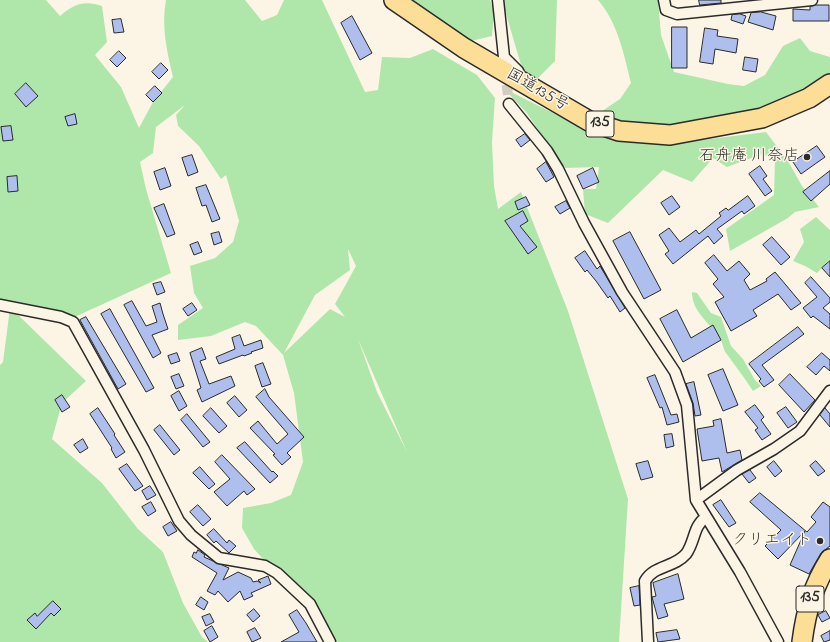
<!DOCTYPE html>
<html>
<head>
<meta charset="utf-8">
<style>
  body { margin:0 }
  canvas { display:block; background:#fcf5e5 }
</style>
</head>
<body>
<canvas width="830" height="642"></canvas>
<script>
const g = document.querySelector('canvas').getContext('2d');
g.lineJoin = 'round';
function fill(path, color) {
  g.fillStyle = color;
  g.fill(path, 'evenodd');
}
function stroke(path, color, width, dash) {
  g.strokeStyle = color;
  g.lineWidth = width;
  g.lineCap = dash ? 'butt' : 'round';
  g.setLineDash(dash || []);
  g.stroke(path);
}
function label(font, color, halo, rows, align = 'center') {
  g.font = font + ' "Indie Flower","Klee One",sans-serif';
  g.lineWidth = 3;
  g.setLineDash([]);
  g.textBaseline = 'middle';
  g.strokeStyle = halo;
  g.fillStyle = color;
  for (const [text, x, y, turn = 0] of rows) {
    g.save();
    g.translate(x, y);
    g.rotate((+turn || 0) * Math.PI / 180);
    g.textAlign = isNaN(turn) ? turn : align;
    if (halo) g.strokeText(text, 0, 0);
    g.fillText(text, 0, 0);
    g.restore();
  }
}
const green = new Path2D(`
  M0,0H46L60,16C74,4 84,0 102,6L107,42L95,55L121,87L139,128L153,102L173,77C167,52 161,26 166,0H245L262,21L277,15L284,0H322L365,92L378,90L382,57L410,58L433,49L477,75L495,98L492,142L494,186L498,209L521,192L568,311L628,499L619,642H329L318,619L254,549L242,528L243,508L271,503L291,495L303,462L294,393L283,355L256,326L245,322L211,336L178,340V325L203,308L194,293L190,266L215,258L233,242L239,221L226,175L221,179L199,146L178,126L176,115L185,105L156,127L153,153L140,162L146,189L171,273L68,320L12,309L86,381L62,403L52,439L102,483L138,529L163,552L183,603L202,637L208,642H0V365L3,362L10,308L0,306ZM348,249L356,266L335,304L345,317L330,309L284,353L315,295L350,270ZM358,339L407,452L377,392Z
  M385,0H490L494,11L492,36L471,41Z
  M502,0H557L555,61L537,79L523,72Z
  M598,0H658L661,35L674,72L728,84L744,86L765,75L783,46L800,38L810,51L830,57V79L806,96L681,133L593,117L620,99L631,83C624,55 618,23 598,0Z
  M507,92L513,93L589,131L661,145L766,132L788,161L802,186L819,207L795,212L788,218L730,251L726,229L774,195L775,160L762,154L727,167L713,158L692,182L663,170L608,223L585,214L583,189H596L599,167L565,168L526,112Z
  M816,217L830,230V259L817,273L805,266L793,261L804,242L800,229Z
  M692,292L697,293L711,313L721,317L731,346L743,359L755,380L761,386L753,391C745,378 735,366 726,353C723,349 723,343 720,339C710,322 692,313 692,292Z`);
const building = new Path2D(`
  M699,0H721V3L700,5Z
  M816,5H829V21H793V9L810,10V7Z
  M761,12L776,16L773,30L748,22L751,13Z
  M740,14L746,16L743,24L731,20L732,15Z
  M352,16L372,53L360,60L341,23Z
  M121,19L124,32L114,33L112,20Z
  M672,27H687V68H672Z
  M705,28L718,30L717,36L738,39L736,53L715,49L713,64L700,62Z
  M119,51L126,58L117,67L110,60Z
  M745,57L758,59L756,72L743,70Z
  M161,63L168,70L159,79L152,72Z
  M26,83L38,96L26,107L15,94Z
  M155,86L162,93L153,102L146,95Z
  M75,114L77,124L68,126L65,117Z
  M11,126L13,140L3,141L1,127Z
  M525,134L530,140L521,147L516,140Z
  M817,146L825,157L801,174L793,162Z
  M192,155L198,172L188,176L182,158Z
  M546,162L554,177L546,182L537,169Z
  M760,166L767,176L763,179L772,191L765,196L749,174Z
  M165,168L171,186L160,190L154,172Z
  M593,168L599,182L583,189L577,176Z
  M830,171V184L811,201L803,192Z
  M17,176L18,191L8,192L7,177Z
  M206,185L220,219L212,222L206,205L202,206L196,188Z
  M672,196L680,207L669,215L661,203Z
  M748,196L755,206L744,214L742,211L717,229L723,236L714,244L708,236L673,264L665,254L669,251L659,235L669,228L680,242L696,230L699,234L721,216L719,213L726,208L728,210Z
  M526,197L530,205L518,210L515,202Z
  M566,201L570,208L560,214L555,207Z
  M164,204L175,234L167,237L154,208Z
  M523,211L528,221L520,226L537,247L528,254L505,221Z
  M219,232L222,242L214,245L211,234Z
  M630,232L661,290L644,299L613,241Z
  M772,237L790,257L781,265L763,245Z
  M198,242L202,252L194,255L190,245Z
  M585,251L597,269L600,266L625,308L620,312L610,296L608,298L596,281L587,270L585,272L575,258Z
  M714,255L727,271L739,261L750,274L744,280L750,290L767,281L766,279L775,272L801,303L791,310L778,294L753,310L757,316L731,331L715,302L724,297L713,284L718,279L705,263Z
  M830,261V277L822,268Z
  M811,277L830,298V302L823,308L830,314V329L813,316L811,318L803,308L817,297L805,283Z
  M161,282L165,292L157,295L153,284Z
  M132,301L146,326L157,322L152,306L160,303L163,314L168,329L152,335L161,353L153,358L124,305Z
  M192,303L197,310L188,316L183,309Z
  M110,309L154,388L146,392L101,314Z
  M677,310L691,338L713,325L721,340L683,362L660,319Z
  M86,317L126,384L118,389L80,320Z
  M798,327L804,334L762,365L774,380L764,387L759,381L761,379L749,364Z
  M240,335L244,346L261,340L263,348L251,352L252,353L244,356L243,355L219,364L216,357L235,349L232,338Z
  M202,348L206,359L200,361L209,384L231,376L235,386L202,402L197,390L201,388L190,353Z
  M177,353L180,361L171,364L168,356Z
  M822,353L830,360V371L824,366L816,375L807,367Z
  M263,363L271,384L262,387L255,366Z
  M723,369L738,405L723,411L708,375Z
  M179,374L184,386L176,389L171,377Z
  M790,374L815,400L804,412L779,385Z
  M655,375L671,415L677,414L679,422L667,425L662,407L660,408L647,378Z
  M694,382L701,415L695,416L693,403L686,384Z
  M265,389L269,397L304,437L287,453L291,457L282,465L273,455L275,454L250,428L258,421L277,444L288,434L256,397Z
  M179,391L187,406L179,411L171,396Z
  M62,395L70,407L62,412L55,400Z
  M235,396L247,410L239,417L227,403Z
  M755,405L764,417L761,420L771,434L762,440L755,430L758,428L745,412Z
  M786,407L797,422L788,428L777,413Z
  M98,408L115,434L114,435L125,452L116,458L111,449L112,448L90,414Z
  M211,408L227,426L219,433L203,416Z
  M825,408L830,414V427L820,415Z
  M187,414L210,442L203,447L181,420Z
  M721,419L727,453L740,450L742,460L722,472L719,458L702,461L697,429L714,426L713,421Z
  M160,425L180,450L174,455L154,430Z
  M672,434L674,446L666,448L664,435Z
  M83,439L88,448L80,453L74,445Z
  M245,442L272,472L273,471L278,476L270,483L237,448Z
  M222,455L255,489L247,495L244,491L227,506L214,492L230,479L215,462Z
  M648,461L653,477L641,480L636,464Z
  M774,461L782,471L775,477L767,467Z
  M816,461L825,471L818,476L810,466Z
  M127,464L143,486L135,491L119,469Z
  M200,467L215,484L209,489L193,473Z
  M750,470L756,478L749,483L742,474Z
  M150,486L156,495L147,500L142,491Z
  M760,493L807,532L816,522L811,517L823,502L830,507V546L821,553L809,574L790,565L805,531L778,559L765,546L781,530L750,502Z
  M721,500L736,523L729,527L713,505Z
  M151,502L156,511L148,516L142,507Z
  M198,505L211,519L203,526L190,512Z
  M171,522L177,531L168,536L163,527Z
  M214,529L227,543L229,540L236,546L229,553L216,541L214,543L207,535Z
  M198,550L205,555L204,557L229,568L223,580L238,572L251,578L253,582L257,581L261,583L258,580L268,576L271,584L251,593L253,596L244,600L240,591L228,602L218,591L215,595L207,591L217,573L192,557L194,552L196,553Z
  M678,574L684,599L664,604L668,616L658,619L652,597L656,596L653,583Z
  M639,586L640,605L634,606L630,588Z
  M201,597L208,602L204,610L196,605Z
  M53,601L61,609L54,616L51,613L36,629L27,620L35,613L37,616Z
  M254,609L260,616L253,622L247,615Z
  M297,610L306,623L317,642H281L299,632L289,615Z
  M826,611L830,618L822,622L818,615Z
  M210,614L214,622L206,626L202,617Z
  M212,626L218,637L210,642L204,631Z
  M255,628L261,638L252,642L247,632Z
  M677,630L680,639L658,642L656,633Z
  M830,631V640L824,642L821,636Z`);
const streetTunnel = new Path2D(`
  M505,70L509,104`);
const street = new Path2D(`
  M498,0L504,57L518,71L520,76
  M664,0L666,10L677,14L812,0
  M509,104L547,151L558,169L584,223L622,292L675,372L687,405L696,500L740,572L778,642
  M0,305L61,317L73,322L144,450L179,521L191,535L219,558L265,566L277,573L310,604L330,642
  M696,500L737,470L774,449L800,431L830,391
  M648,642L645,581C654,565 674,568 686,554C695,542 693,526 706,517`);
const highway = new Path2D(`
  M394,0L464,48L589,121L619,131L670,135L762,118L809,98L830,84
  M802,642C806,611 813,586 830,559`);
const markers = [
  [807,157,4,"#2b2b2b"],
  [820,541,4,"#2b2b2b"]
];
const shields = [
  [600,124,28],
  [810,599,28]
];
const shieldNames = [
  ["135",600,124],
  ["135",810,599]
];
const streetNames = [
  ["国道135号",537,91,30]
];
const poiNames = [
  ["石舟庵 川奈店",799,157],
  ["クリエイト",812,541]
];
fill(green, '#afe7aa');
fill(building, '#aebfee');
stroke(building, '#2b2b2b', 1);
stroke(streetTunnel, '#d2cdc0', 10, [10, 5]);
stroke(street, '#2b2b2b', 13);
stroke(highway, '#2b2b2b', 22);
stroke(street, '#fcf5e5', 10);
stroke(highway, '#fdde96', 19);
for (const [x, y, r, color] of markers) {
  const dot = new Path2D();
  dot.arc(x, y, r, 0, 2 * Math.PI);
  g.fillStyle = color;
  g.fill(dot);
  stroke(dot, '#fcf5e5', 1.5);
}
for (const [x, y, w] of shields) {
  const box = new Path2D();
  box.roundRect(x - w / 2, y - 13, w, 26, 3);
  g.fillStyle = '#fcf5e5';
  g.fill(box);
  stroke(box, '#2b2b2b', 1);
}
label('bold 15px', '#2b2b2b', null, shieldNames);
label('16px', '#2b2b2b', '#fcf5e5', streetNames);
label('16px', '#2b2b2b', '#fcf5e5', poiNames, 'right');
</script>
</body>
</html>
